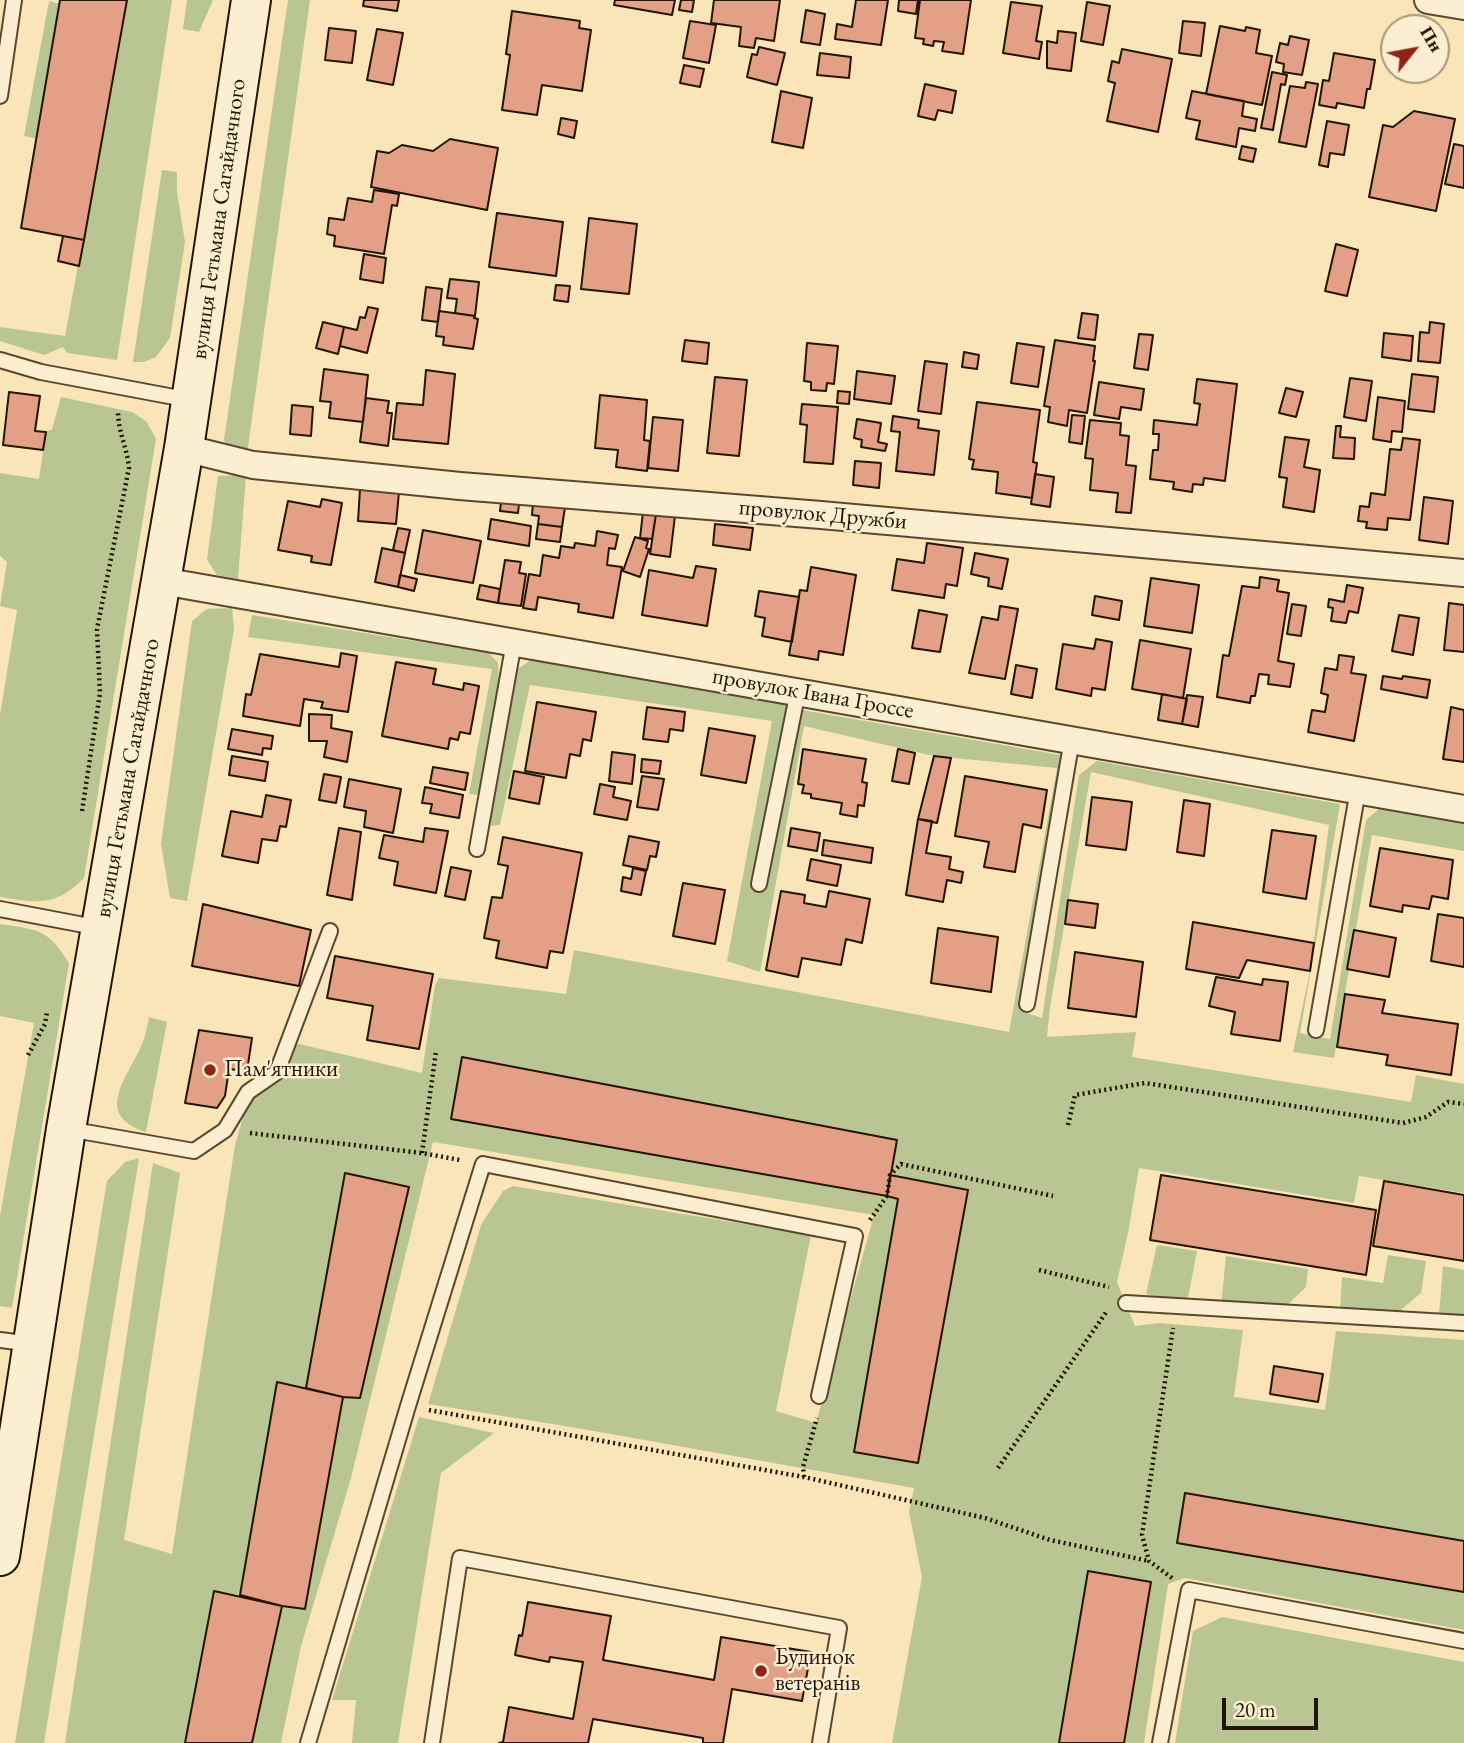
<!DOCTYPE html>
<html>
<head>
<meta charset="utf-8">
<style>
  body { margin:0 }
  #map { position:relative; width:1464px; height:1743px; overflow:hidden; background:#fae5b8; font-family:"EB Garamond",serif }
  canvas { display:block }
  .north { position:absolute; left:1380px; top:14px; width:70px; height:70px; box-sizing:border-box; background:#fceed1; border:2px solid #a5977e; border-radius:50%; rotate:59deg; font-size:19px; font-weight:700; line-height:28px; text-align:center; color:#231401 }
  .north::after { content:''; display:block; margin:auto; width:24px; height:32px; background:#8f2418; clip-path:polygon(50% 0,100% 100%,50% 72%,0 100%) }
  .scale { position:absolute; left:1222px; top:1698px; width:96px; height:32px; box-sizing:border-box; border:4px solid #231401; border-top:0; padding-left:9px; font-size:21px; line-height:24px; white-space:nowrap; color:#231401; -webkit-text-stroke:5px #fceed1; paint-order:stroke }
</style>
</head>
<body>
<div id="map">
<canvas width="1464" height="1743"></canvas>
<div class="north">Пн</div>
<div class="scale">20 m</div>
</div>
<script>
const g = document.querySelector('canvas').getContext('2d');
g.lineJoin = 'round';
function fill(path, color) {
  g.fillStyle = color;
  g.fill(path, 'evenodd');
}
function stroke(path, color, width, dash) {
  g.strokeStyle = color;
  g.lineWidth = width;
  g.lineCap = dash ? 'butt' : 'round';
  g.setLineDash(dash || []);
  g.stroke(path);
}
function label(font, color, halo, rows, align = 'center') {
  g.font = font + ' "EB Garamond",serif';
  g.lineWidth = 5;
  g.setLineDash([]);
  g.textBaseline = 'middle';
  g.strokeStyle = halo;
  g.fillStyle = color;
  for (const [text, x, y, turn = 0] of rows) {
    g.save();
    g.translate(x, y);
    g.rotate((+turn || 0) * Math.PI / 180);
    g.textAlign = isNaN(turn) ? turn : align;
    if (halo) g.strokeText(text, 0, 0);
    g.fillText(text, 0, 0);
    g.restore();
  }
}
const green = new Path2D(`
  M127,0H172L117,360L67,353L63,347L44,355L0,341V327L65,336Z
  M187,0H213L199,32L183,29Z
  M288,0H310L247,454L228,448L224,440Z
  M49,1L60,4L37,139L24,136Z
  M162,170L177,172V192L185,242L170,338L156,357L144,362H133Z
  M61,397L132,412L146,421L156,439L84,878C56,907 36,903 0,897V715L17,610L0,606L7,562L0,556V473L39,479L46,432L52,429Z
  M246,475L238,579L217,575L207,560L218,476Z
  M232,608L234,629L187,901L170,898L161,844L192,621L207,609Z
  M252,615L489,653L498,663L499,682L480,795L469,794L492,669L248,637Z
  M532,659L791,705L753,889L762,892L802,710L1066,756L1021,1011L1042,1018L1079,775L1097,761L1340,804L1300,1033L1330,1039L1366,820L1379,809L1464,824V851L1372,835L1334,1058L1293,1052L1310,971L1329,825L1091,772L1050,1007L1047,1037L1136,1032L1132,1057L1411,1102L1416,1075L1464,1084V1193L1359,1176L1354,1203L1139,1168L1128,1233L1117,1282L1135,1326L1159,1323L1243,1330L1234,1397L1325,1410L1336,1331L1464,1340V1541L1185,1493L1177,1542L1464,1592V1630L1185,1578L1168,1584L1144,1743H892L922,1577L909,1512L914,1488L571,1427L428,1404L481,1225L503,1191L513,1186L811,1235L776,1411L816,1423L874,1215L433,1142L351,1478L301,1646L281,1743H252L282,1606L343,1397L360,1398L409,1187L345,1174L306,1388L278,1383L240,1595L214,1591L185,1743H65L153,1163L180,1173L124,1540L172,1554L235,1145L248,1100L291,1042L422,1073L435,985L439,978L566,994L574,950L1009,1032L1057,768L934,756L804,726L760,972L727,961L772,721L530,685L500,825L490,826L518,669ZM462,1057L896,1140L890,1175L967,1191L918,1463L854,1452L898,1199L452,1119Z
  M0,924C38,930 47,928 69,963L12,1308L0,1306V1216L34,1023L0,1016Z
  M149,1017L167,1022L146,1132C92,1115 128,1077 142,1044C146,1035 147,1026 149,1017Z
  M139,1158L44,1743H15L107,1181L125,1162Z
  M1157,1245L1197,1251L1187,1303L1146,1294Z
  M1388,1255L1426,1261L1421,1293L1396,1314L1340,1311L1342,1277L1383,1283Z
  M1226,1256L1308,1269L1306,1287L1284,1308L1221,1306Z
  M1443,1266L1464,1270V1316L1439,1315Z
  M419,1417L494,1433L441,1473L398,1743H352L356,1700H332Z
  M1222,1617L1464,1662V1743H1175L1193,1631Z`);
const building = new Path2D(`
  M60,0H127L84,240L21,228Z
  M364,0H399L397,11L363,6Z
  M615,0H675L672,15L614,5Z
  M681,0H694L692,12L679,10Z
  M714,0H780L774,41L756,38L754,48L739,46L741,27L711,23Z
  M856,0H888L881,45L835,39L837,24L852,27Z
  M899,0H918L916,14L898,11Z
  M920,0H971L963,54L942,51L944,42L934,41L933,46L923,44L924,39L915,38Z
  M1011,2L1042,6L1036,41L1042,42L1039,59L1003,53Z
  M1087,2L1110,6L1103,45L1081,41Z
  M806,10L825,14L820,45L801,42Z
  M512,11L580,21L579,28L591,30L582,91L542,85L537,115L502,110L510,55L506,54Z
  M690,21L716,25L709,63L683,58Z
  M1183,21L1205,23L1201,56L1179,53Z
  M1220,26L1245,31L1246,27L1260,30L1256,53L1272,56L1262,105L1206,94Z
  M329,28L356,31L352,63L325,60Z
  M377,29L403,33L393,85L367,80Z
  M1058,31L1076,33L1071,71L1047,68V41L1057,43Z
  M1290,36L1309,40L1302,75L1283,72L1284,64L1276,62L1280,43L1288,45Z
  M759,47L785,53L777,85L747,77L752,54L757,55Z
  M1122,49L1172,59L1158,132L1107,121L1115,83L1108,81L1112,61L1119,63Z
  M820,53L851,57L849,78L817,75Z
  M1334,53L1375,60L1370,89H1367L1364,108L1337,103L1336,108L1319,105L1323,80L1329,81Z
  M684,65L704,69L700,87L680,83Z
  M1272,72L1287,75L1285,85L1281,84L1273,130L1261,128Z
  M1306,82L1318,84L1306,147L1279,142L1290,86L1305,88Z
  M925,84L956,91L952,113L938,110L935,120L918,116Z
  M781,91L812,98L803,148L772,142Z
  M1192,91L1244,101L1242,116L1257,119L1255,131L1239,128L1236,147L1196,139L1200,121L1186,118Z
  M1414,111L1455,119L1436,211L1369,197L1383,125L1393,127Z
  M561,118L577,121L574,138L558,134Z
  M1327,121L1349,125L1344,155L1330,153L1328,167L1319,165Z
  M450,139L498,148L487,210L371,187L377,151L389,153L402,145L433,151Z
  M1454,144L1464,146V188L1445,184Z
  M1242,146L1256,149L1253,162L1239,159Z
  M374,190L399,194L397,206L392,205L384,254L334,246L335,236L327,234L329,218L344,220L348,198L372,202Z
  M497,213L563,222L556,276L489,267Z
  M589,218L637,224L629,294L581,289Z
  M63,236L84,240L79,266L58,261Z
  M1336,244L1358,250L1347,296L1325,291Z
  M364,254L386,258L383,283L360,279Z
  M450,279L479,282L475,316L455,313L457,299L447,298Z
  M556,285L570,286L568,302L554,300Z
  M426,287L442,289L438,322L422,320Z
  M368,307L378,309L367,353L340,346L344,327L357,330L360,317L365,318Z
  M439,311L475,316L474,318L478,319L473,349L443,345L444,337L436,336Z
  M1082,313L1098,315L1095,340L1078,338Z
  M323,322L344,327L338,354L316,348Z
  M1430,322L1444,324L1440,363L1418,361L1420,332L1429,333Z
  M1384,333L1413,336L1411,361L1382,357Z
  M1139,334L1153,335L1148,370L1134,368Z
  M685,340L709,343L707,364L682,361Z
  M1055,340L1095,346L1093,361H1095L1087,413L1069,410L1067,426L1048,422L1050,407L1044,406Z
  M807,343L838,346L834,384L827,383L826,391L811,390V382L804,381Z
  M1017,343L1044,347L1038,387L1011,383Z
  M964,352L979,355L977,369L962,367Z
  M925,361L947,364L941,414L918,411Z
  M324,369L368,375L363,422L329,418L331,402L320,401Z
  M426,370L455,374L448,444L393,439L397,403L423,405Z
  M857,371L895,376L891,404L854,399Z
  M1412,374L1438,377L1434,412L1408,409Z
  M715,377L747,380L739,456L707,453Z
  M1350,378L1372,381L1366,421L1344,417Z
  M1197,379L1237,384L1225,481L1204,478L1203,485L1193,484L1192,492L1173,489L1174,482L1150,479L1153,450H1158L1159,434H1153L1154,420L1197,425L1200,404L1194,403Z
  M1099,382L1144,389L1141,410L1121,407L1119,419L1094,415Z
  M1286,388L1303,392L1296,417L1279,413Z
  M838,391L850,392L849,404L837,403Z
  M9,392L40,396L35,431L46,432L43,450L3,445Z
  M600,395L647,400L644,440L650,441L647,471L616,467L618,450L595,448Z
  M1378,397L1405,401L1402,432L1392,431L1391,442L1373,439Z
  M366,398L389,401L387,413H392L388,446L360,442Z
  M977,402L1040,410L1033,462L1037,463L1032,498L996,493L998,472L972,469L974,460L969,459Z
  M802,404L838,407L833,464L804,462L807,425L800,424Z
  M292,405L313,407L311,436L290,434Z
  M1072,415L1085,416L1082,444L1069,442Z
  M893,416L919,420L918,428L939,431L934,475L896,471L900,432L891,431Z
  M653,417L683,420L678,471L648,468Z
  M857,419L881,423L878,442L887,444L885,451L861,447L862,440L854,438Z
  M1090,420L1121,423L1120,435L1129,436L1126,465L1136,466L1131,513L1116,512L1118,493L1090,490L1093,459L1085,458Z
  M1336,426H1341L1340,437L1355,438L1354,459L1333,458Z
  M1285,437L1309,440L1304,467L1320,470L1314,512L1283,507L1287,478L1279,477Z
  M1403,438L1420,440L1410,520L1388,518L1387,530L1366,528L1367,522L1358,521L1360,506L1369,507L1371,493L1385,495L1390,449L1401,450Z
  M855,461L881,463L879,488L853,485Z
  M1035,474L1054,477L1050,507L1031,504Z
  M360,489L399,492L396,524L358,521Z
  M1424,497L1453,501L1448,544L1419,540Z
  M322,499L342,503L331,565L311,562L312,556L278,550L288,501L320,507Z
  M501,502L519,504L518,513L500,511Z
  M533,503L565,507L562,527L538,524L539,516L532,515Z
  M643,512L656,514L652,539L640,538Z
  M656,514L675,516L670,557L650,554Z
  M491,519L531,526L529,546L488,539Z
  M538,524L562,527L560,542L536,539Z
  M715,524L753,528L750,550L713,545Z
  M398,528L410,530L405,553L393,550Z
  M423,530L481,541L473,583L415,573Z
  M597,531L618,535L615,549L609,548L607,565L622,567L613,618L578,612L579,604L538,597L536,610L523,608L529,574L540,576L543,555L559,558L561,546L574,548L575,543L595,546Z
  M635,537L648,541L646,548L649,549L640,577L623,571Z
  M927,543L963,548L957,586L946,584L944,598L892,590L897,559L924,563Z
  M382,548L405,553L398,587L375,582Z
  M975,553L1008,559L1002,589L988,586L989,578L971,574Z
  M505,560L521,562L519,573L526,574L521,606L498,603Z
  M696,566L716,569L707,626L642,615L649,570L693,578Z
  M811,567L856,575L843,655L819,651L818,660L789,655L800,590L807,591Z
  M400,575L417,579L414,591L398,587Z
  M1260,577L1279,580L1277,591L1289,593L1278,661L1294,664L1290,687L1268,684L1269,675L1259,674L1255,696H1251L1250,703L1217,697L1223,655L1229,656L1242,586L1259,588Z
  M1151,578L1199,585L1192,633L1144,626Z
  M480,585L500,589L498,603L477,599Z
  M1347,585L1363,588L1358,613L1349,611L1346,623L1331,621L1333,608L1328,607L1329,599L1344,602Z
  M759,591L799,597L792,642L762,636L765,618L755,616Z
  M1095,596L1122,601L1119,620L1092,615Z
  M1449,603L1464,605V652L1444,650Z
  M1292,604L1306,606L1301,636L1287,634Z
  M1000,606L1018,609L1005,679L969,673L982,617L998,620Z
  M919,610L947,615L940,652L912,648Z
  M1399,615L1419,618L1413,655L1392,651Z
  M1096,639L1112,642L1105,690L1092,688L1091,696L1056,689L1063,644L1094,649Z
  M1140,640L1191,649L1183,698L1132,689Z
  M341,653L357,656L348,712L321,708L323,702L304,699L300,726L243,716L246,694L251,695L260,654L339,667Z
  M1339,655L1354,657L1351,673L1366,675L1354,741L1308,732L1312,710L1325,712L1328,695L1321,693L1325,668L1337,670Z
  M396,662L436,669L433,684L463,690L464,683L479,686L470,734L460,732L458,740L450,738L448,749L382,736Z
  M1016,665L1037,669L1032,698L1011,694Z
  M1383,676L1402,679L1403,676L1430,680L1427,698L1381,689Z
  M1162,694L1187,699L1182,724L1158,720Z
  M1187,695L1203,697L1198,727L1182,724Z
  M537,702L596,712L591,741L583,739L580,756L570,754L566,778L525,771Z
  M647,707L685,712L683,731L670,729L668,742L643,739Z
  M1451,707L1464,710V762L1443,759Z
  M309,714L332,715L331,728L352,732L347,762L324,757L327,741H309Z
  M709,728L755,736L746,783L701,775Z
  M232,729L273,736L271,749L263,748L262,755L228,749Z
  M803,749L866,759L862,782L867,783L864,806L858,805L857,817L840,814L842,803L811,798V794L802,793L804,785L798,784Z
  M898,749L915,753L909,784L892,781Z
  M612,752L635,755L632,784L609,781Z
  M232,756L268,762L265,781L229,775Z
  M934,756L951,758L937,823L918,819Z
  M642,759L661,761L659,774L641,772Z
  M433,767L468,773L465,790L430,783Z
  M514,771L544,777L539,804L509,798Z
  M324,774L341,777L336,803L319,800Z
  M642,776L664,779L658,810L637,807Z
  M965,776L1047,790L1041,828L1023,824L1015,872L984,867L989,842L955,836Z
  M349,779L401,789L393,833L364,827L366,811L344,807Z
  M600,784L615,787L613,797L631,801L627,820L594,814Z
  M425,787L463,795L459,818L430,813L432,804L422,803Z
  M266,795L291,800L286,827L280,826L277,841L262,839L258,863L222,856L231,811L262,817Z
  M1092,797L1132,802L1126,850L1086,845Z
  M1184,800L1210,804L1204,856L1177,852Z
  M918,819L932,821L926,853L951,857L949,869L963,872L961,883L947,880L943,902L906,895Z
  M339,828L361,832L352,900L327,895Z
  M425,828L448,831L436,893L394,885L398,862L379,858L384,835L423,842Z
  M791,828L820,833L817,851L788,846Z
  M1272,830L1316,836L1306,899L1263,892Z
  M629,836L659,842L656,857L650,856L647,870L623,865Z
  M503,837L582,853L563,953L550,951L547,968L496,958L499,941L484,938L492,897L502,898L508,866L498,864Z
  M824,840L873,848L871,863L822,855Z
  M1380,848L1453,860L1448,899L1432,896L1429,909L1403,905L1402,912L1370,906Z
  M811,859L841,865L837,886L807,880Z
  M451,867L471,871L465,900L445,896Z
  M633,868L646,871L641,895L621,891L623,877L631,879Z
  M683,883L725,890L715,944L673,936Z
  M781,891L805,895L804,903L826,907L829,891L870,899L862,943L846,939L841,965L802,958L798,977L766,970Z
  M1068,900L1098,904L1095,928L1065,924Z
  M203,904L311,930L299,986L192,966Z
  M1438,914L1464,918V967L1431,961Z
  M1193,922L1314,943L1310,971L1247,960L1239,978L1186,969Z
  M938,928L998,937L991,992L931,983Z
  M1354,930L1396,938L1389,977L1347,969Z
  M1075,952L1143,962L1136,1017L1068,1008Z
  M335,956L433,974L419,1049L367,1040L373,1006L327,998Z
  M1216,977L1262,985L1263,979L1288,982L1280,1041L1231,1034L1235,1012L1209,1006Z
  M1345,994L1385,1000L1382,1013L1458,1024L1451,1075L1386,1065L1388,1055L1337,1047Z
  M199,1030L252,1038L247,1071L229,1069L225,1096L217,1108L185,1103Z
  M462,1057L897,1140L887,1196L451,1119Z
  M345,1173L409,1187L360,1398L343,1397L306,1388Z
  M890,1175L968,1190L918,1463L854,1452L898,1199L887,1196Z
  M1161,1175L1376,1210L1366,1275L1150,1240Z
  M1384,1181L1464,1195V1261L1373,1246Z
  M1274,1366L1323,1374L1318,1402L1270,1394Z
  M277,1382L343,1397L305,1609L282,1606L240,1595Z
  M1185,1493L1464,1541V1592L1177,1543Z
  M1088,1571L1151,1582L1124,1743H1059Z
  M214,1591L282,1606L252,1743H185Z
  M528,1602L611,1616L603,1660L714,1680L721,1637L811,1652L802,1701L732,1689L723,1743H703V1738L593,1719L588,1743H499L503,1742L509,1707L573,1719L583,1662L550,1657L549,1662L515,1655L519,1635L522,1636Z`);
const path = new Path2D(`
  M82,811L100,693L97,629L129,468C127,446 118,433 118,410
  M28,1055L45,1024L47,1012
  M1068,1125L1075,1095L1145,1083L1403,1123L1426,1117L1448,1102L1464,1104
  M250,1133L422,1153L460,1160
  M422,1153L436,1051
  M870,1220L887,1196L890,1175L901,1164L1053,1196
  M1039,1270L1109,1287
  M429,1410L804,1477L985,1518L1050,1540L1149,1561
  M998,1468L1107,1311
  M804,1477L803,1467L817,1418
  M1172,1578L1149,1561L1142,1535L1173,1328`);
const lane = new Path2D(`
  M0,96L14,0
  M0,360L41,372L190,400
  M477,849L514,642
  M759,884L798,691
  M0,909L100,928
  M1027,1004L1072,739
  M1316,1030L1358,790
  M68,1129L194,1151L225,1130L248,1092L277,1072L330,931
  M1126,1303L1464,1323
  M0,1340L32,1344
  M308,1743L408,1406L483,1164L855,1236L819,1396
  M432,1743L460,1558L839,1628L820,1743
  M1160,1743L1189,1590L1464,1641`);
const street = new Path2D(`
  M1428,0L1464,6
  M184,448L253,465L460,486L821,515L1464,573
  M162,581L1464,809`);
const secondary = new Path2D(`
  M0,1556L66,1129L184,448L251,0`);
const markers = [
  [210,1070,7,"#8f2418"],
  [761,1671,7,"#8f2418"]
];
const streetNames = [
  ["вулиця Гетьмана Сагайдачного",219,219,-82],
  ["провулок Дружби",823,515,5],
  ["провулок Івана Гроссе",813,694,10],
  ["вулиця Гетьмана Сагайдачного",128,778,-80]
];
const poiNames = [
  ["Пам'ятники",224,1070],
  ["Будинок",775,1658],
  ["ветеранів",775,1684]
];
fill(green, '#b9c693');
fill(building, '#e4a086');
stroke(building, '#231401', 2);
stroke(lane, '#59482f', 18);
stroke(street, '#59482f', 30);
stroke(secondary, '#231401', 42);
stroke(path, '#231401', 4.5, [2, 3.5]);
stroke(lane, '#fceed1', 14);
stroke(street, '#fceed1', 26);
stroke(secondary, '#fceed1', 38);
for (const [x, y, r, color] of markers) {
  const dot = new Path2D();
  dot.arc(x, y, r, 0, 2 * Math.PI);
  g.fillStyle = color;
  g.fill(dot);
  stroke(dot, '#fceed1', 2.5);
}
label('23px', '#231401', '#fceed1', streetNames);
label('23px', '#231401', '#fceed1', poiNames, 'left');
</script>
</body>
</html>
